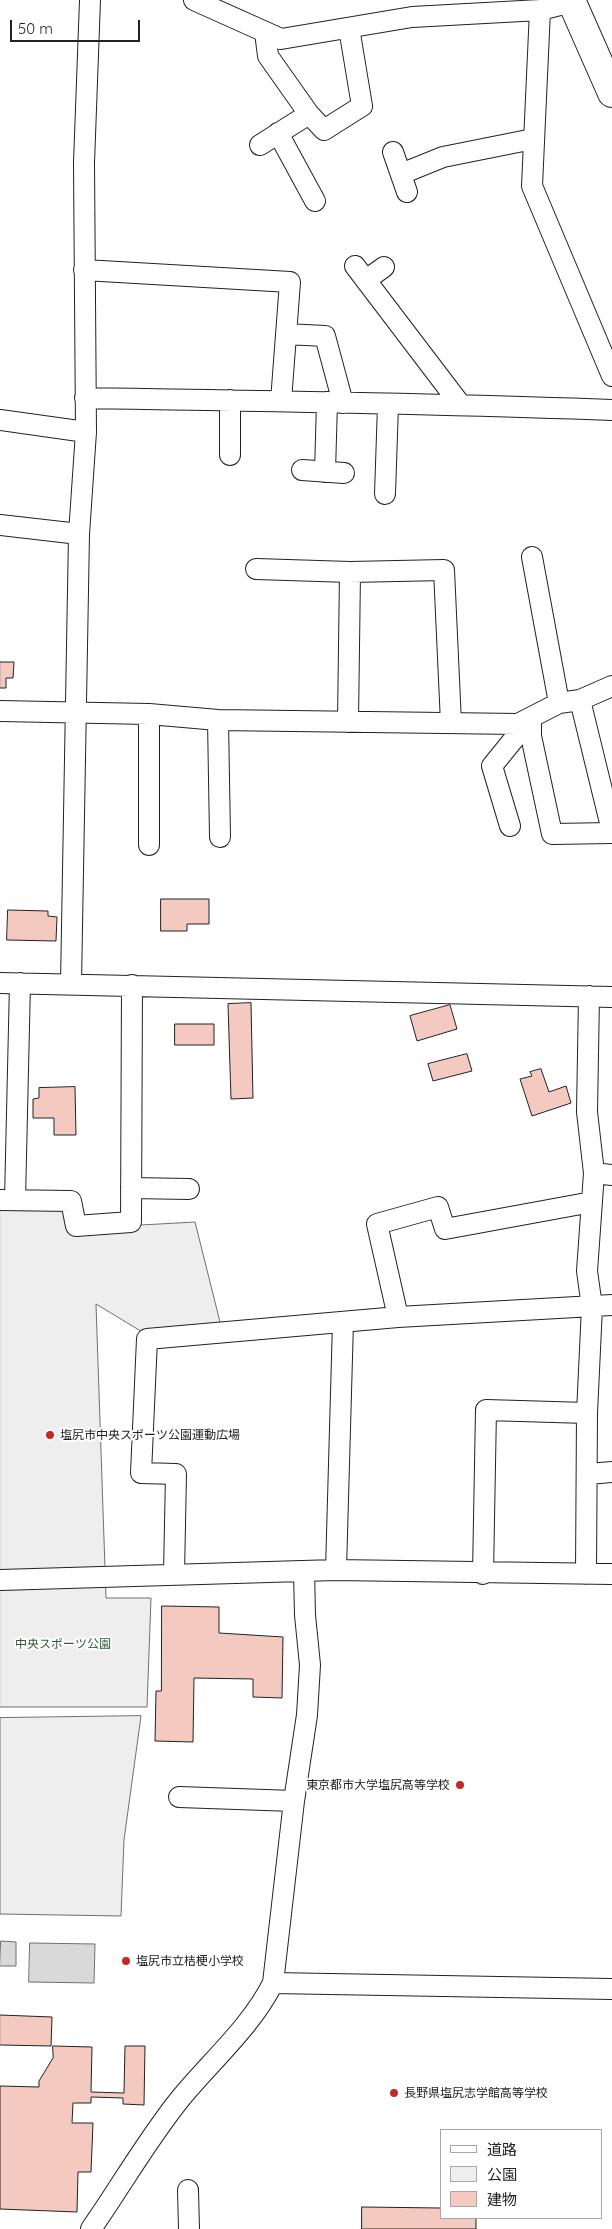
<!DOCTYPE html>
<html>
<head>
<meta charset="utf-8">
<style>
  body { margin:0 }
  #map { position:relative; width:612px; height:2229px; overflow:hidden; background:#fff; font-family:Quicksand,"Noto Sans JP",sans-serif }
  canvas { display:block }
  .legend { position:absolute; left:440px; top:2129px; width:162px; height:90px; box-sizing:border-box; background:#fff; border:1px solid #a7a7a7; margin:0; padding:6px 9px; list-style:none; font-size:15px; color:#222 }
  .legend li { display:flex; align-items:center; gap:10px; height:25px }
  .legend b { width:25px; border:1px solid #a7a7a7 }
  .scale { position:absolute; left:10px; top:20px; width:130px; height:22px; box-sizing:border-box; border:2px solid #222; border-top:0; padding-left:6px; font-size:15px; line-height:18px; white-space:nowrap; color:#222; -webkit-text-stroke:4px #fff; paint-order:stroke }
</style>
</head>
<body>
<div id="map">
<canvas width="612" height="2229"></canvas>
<ul class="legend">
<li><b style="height:6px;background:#fff"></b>道路</li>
<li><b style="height:14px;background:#eee"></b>公園</li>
<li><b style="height:14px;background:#f3c9c0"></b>建物</li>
</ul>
<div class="scale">50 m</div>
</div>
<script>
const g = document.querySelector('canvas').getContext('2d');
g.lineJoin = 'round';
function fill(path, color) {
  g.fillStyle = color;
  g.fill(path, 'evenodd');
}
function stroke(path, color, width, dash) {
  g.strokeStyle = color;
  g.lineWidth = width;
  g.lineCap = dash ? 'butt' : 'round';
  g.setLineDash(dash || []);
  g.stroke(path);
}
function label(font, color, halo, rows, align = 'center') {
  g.font = font + ' Quicksand,"Noto Sans JP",sans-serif';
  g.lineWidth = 4;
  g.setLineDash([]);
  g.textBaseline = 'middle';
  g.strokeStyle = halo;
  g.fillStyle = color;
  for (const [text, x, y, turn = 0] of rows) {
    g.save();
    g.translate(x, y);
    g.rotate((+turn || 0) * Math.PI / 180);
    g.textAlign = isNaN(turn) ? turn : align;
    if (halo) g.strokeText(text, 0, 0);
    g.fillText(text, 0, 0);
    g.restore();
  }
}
const green = new Path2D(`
  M0,1204H62L68,1229L195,1222L221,1326L144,1333L96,1304L106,1598H151L147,1707H0Z
  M141,1716L124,1840L121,1916L0,1914V1718Z`);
const water = new Path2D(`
  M1,1941L16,1942V1966H0Z
  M30,1943L95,1944L94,1983L29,1982Z`);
const building = new Path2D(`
  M0,662H14L13,678H6V688H0Z
  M161,899H209V924H187V931H161Z
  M8,910L48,911V916L57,917L56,941L7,940Z
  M251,1003L253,1098L231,1099L228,1004Z
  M450,1005L457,1029L417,1041L410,1016Z
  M175,1024H214V1045H175Z
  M467,1054L472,1071L433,1081L428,1064Z
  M541,1069L549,1092L566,1086L571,1103L532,1116L520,1079L532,1076L530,1072Z
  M75,1087L76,1135H54V1118H33V1099L39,1098V1088Z
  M162,1606L219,1607V1633L283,1637L282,1698L253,1697V1679L194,1678L193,1742L155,1741L156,1691H161Z
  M0,2015L52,2017L51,2046L0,2045Z
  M53,2046L92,2047L91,2092L124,2093L125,2046H145L144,2105L123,2104V2098L91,2097V2103H73L72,2123H93L91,2172H78L77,2212L0,2209V2086L39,2087V2081L53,2058Z
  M362,2207L441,2208V2218H476V2229H362Z`);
const minor = new Path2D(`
  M194,0L281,39L412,17L540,10L572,2
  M540,10L532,186L612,376
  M265,32L268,56L309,114L324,130L362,106L349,28
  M278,133L315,201
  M260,145L309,114
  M393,152L407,192
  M401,174L443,157L533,139
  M355,266L460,404
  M84,270L290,282L281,401
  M366,280L384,267
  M286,334L325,336L343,403
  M85,398C261,401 436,403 612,410
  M230,400V455
  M0,420L86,432
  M302,470L344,473
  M325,472L327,402
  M385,494L388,405
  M0,525L79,534
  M532,557L559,703
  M256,569L350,572L444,570L451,723
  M580,700L612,831
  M0,711L149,714L218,720L518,724L559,703L580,700L612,686
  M149,714V845
  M531,718V736L552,834L612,833
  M218,720L220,837
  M348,722L350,572
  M510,826L492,766L531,718
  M0,983L612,997
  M71,983L79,534L86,432L84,163L90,0
  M594,1173L612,1175
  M131,1188L189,1189
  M0,1200L71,1201L76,1226L131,1222L132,985
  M15,1200L20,983
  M398,1317L377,1224L438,1207L445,1229L592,1202
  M588,1474L612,1472
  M336,1570L343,1322
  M174,1574L176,1474L141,1473L147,1339L398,1317L612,1305
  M483,1574L486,1410L587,1413
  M586,1574L587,1413L592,1307L587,1271L594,1173L587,1112L589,996
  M0,1580L336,1570L612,1574
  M179,1797L294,1801
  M273,1983L612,1989
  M188,2190L189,2229
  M91,2229C121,2186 147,2140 180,2099C211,2061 251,2027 273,1983L294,1801L307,1715L310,1665L305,1615L304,1571`);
const highway = new Path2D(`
  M571,0L612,93`);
const markers = [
  [50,1435,5,"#c62828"],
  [460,1785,5,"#c62828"],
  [126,1961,5,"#c62828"],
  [394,2093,5,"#c62828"]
];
const poiNames = [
  ["塩尻市中央スポーツ公園運動広場",60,1435],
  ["東京都市大学塩尻高等学校",450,1785,"right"],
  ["塩尻市立桔梗小学校",136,1961],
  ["長野県塩尻志学館高等学校",404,2093]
];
const parkNames = [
  ["中央スポーツ公園",63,1644]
];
fill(green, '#eee');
stroke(green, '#6f6f6f', 1);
fill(water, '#d9d9d9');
stroke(water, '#6f6f6f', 1);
fill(building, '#f3c9c0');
stroke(building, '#222', 1);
stroke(minor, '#222', 22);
stroke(highway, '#222', 30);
stroke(minor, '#fff', 20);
stroke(highway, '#fff', 28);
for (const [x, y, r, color] of markers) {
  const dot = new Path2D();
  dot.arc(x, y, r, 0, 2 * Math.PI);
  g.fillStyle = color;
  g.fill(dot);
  stroke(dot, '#fff', 2);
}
label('12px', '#222', '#fff', poiNames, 'left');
label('12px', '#2f5e38', '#fff', parkNames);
</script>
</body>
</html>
